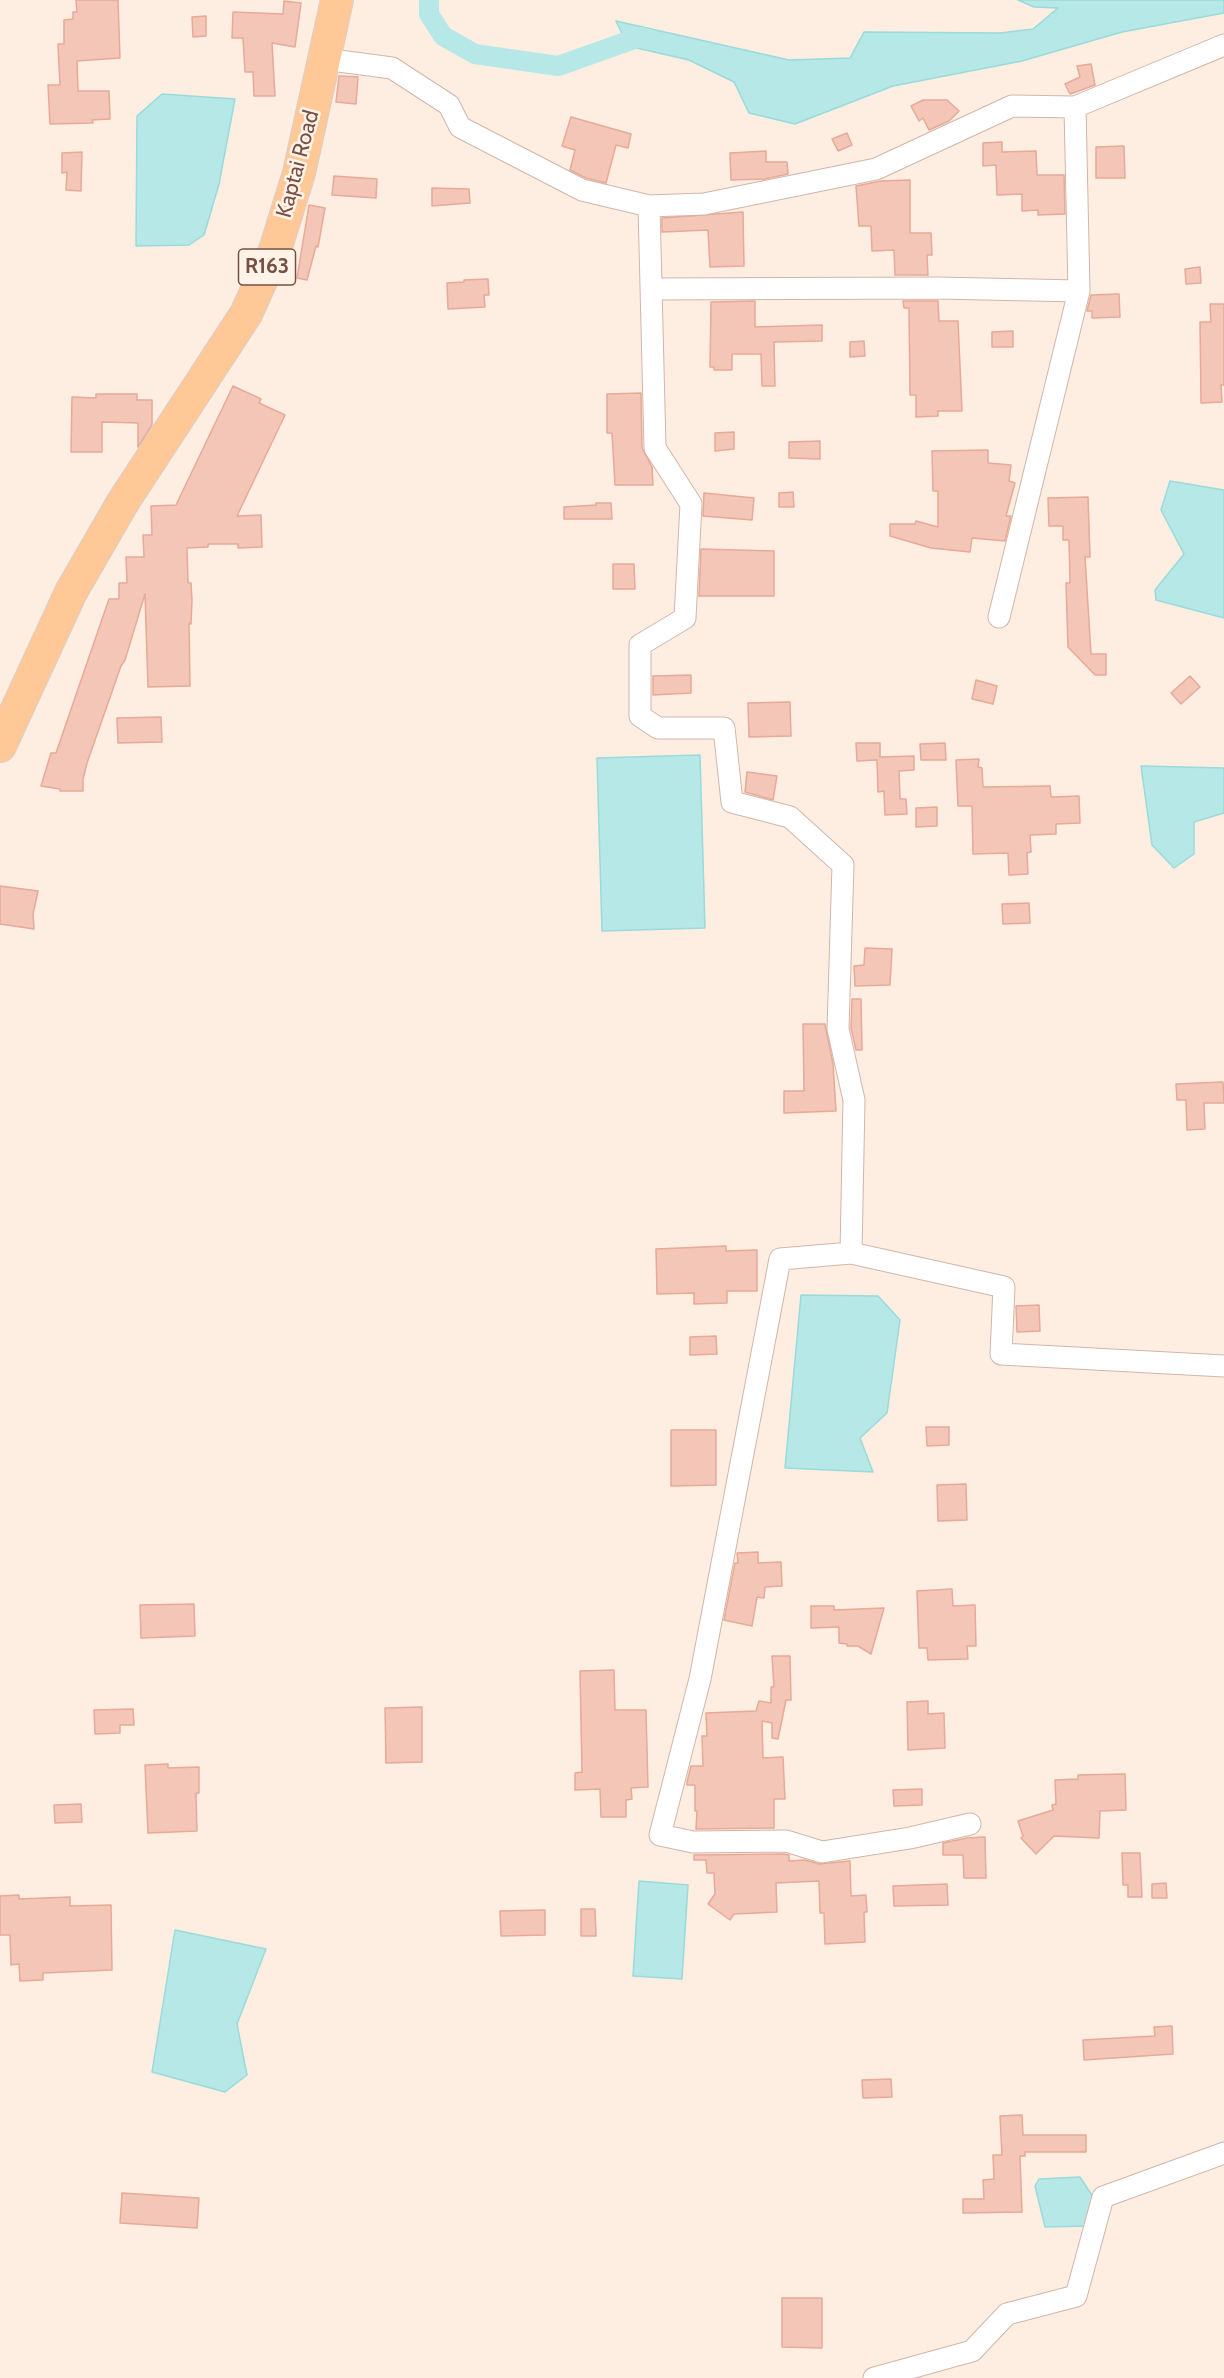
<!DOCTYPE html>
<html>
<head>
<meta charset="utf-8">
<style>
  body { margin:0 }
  canvas { display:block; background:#fdeee1 }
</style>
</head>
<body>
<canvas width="1224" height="2378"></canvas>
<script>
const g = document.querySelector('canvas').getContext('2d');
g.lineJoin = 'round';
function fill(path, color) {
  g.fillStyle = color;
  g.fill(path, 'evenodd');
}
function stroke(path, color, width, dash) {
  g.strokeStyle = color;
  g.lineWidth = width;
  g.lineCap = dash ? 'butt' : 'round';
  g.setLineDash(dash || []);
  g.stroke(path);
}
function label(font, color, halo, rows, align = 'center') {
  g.font = font + ' Cabin,sans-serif';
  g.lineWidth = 5;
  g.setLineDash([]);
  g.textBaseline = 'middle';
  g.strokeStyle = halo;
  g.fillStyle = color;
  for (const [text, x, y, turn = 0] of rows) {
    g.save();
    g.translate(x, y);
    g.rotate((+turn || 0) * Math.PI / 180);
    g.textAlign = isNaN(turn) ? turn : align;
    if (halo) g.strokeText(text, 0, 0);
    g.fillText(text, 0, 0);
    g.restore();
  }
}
const water = new Path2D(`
  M1018,0H1224V13L1122,32L1022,61L893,86L795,124L749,113L734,82L689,60L628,46L616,21L789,60L850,58L864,32L1000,33L1033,29L1058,8L1034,7Z
  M162,94L235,99L219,184L204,235L189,245L136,246L137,116Z
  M1170,481L1224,490V618L1156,600L1155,590L1184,554L1161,510Z
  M700,755L705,928L602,931L597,758Z
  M1141,766L1224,768V813L1194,822V854L1174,868L1152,845Z
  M801,1295L878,1296L900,1320L887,1413L860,1438L873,1472L785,1468Z
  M639,1881L688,1885L682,1979L633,1976Z
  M175,1930L266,1949L237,2024L247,2075L225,2092L152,2072Z
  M1080,2177L1095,2200L1087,2226L1045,2227L1035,2186L1039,2179Z`);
const canal = new Path2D(`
  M429,0V14L443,36L475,54L558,66L640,37L651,40`);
const building = new Path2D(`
  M76,0H118L120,58L77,61L78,91H109L110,119L92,120L93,123L50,124L48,85H60L58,44H64V20L73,19V12H77Z
  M284,1L301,3L295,47L272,43L275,96H254L253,72H245L243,38H232L233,12L283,14Z
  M206,16V36L193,37L192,17Z
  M1091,64L1095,85L1070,94L1065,84L1080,77L1077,66Z
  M339,76L358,77L356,104L336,102Z
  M923,100H947L959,111L949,121L929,130L923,118L919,121L911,106Z
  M571,117L631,134L628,148L616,145L606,183L586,178L570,170L575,150L562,146Z
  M847,133L852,145L838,151L832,139Z
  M1002,142V152L1036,151L1037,175H1064L1065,214L1038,215V210L1022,211V194L997,195L996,165L983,166V143Z
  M1124,146L1125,178H1096V147Z
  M766,151V162H787L788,174L765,179L731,180L730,153Z
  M82,152L81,191L66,190L67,172L62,173V153Z
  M334,176L377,179L376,198L332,195Z
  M910,180V233H931L932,255H927L928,275H895L894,250L872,251L871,226H859L856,186L881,181Z
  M432,188L469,189L470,203L432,206Z
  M309,205L325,208L318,247L316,246L307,280L297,278Z
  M743,212L744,266L710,267L708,230L662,232V218Z
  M1200,267L1201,283L1186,284L1185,269Z
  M488,279L489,295H484L485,307L448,309L447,283L464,282V280Z
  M1119,294L1120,317L1092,318V311H1087L1091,295Z
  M755,301V327L822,325V341L774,342L775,386H762L761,354H732V370H714V367H710L711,302Z
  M903,301H938L939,321H958L962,411H938V416L916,417V395H910L909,308H904Z
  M1210,304H1224V385H1221L1222,402L1201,403L1200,322H1211Z
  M1013,331V347H992V332Z
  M864,341L865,356L850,357V342Z
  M233,386L261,399L259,403L285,415L237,516L261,515L262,547L238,548V544H208V547L187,548L188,583H191L192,600L191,624L189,623L190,686L148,687L145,594L125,660L121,666L87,763L83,779V791H60V789L41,786L51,753H56L109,599H119V583H127L126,557H144L143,535H152L151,506L176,505Z
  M641,393L642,448L652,467L653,485H615L612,433H607V394Z
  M96,394H137V400H152V425L138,447V423L102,422V452H71L72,397L96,398Z
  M734,432V449L715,451V433Z
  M820,441V459L789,458V442Z
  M988,450V463L1011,465L1009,481L1015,483L1006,516H1011L1005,541L972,538L970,552L931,548L890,536V524H915L916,521L938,527V491H933L932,451Z
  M793,492L794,507H779V493Z
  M704,493L754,498L752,520L703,516Z
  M1088,497L1090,557H1085L1091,654H1106V675H1095L1068,647L1066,583H1070L1069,540H1063V526H1049L1048,498Z
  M596,503H611L612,519H564V507L596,505Z
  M701,549L774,551V596H699Z
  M613,564H634L635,589H613Z
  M691,675V693L653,695V676Z
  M1190,676L1200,687L1181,704L1171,693Z
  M976,680L997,686L993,704L972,699Z
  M790,702L791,736L749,737L748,703Z
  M161,717L162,742L118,743L117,718Z
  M856,743H880V757L914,756V770L899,771L900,799H906L907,814L885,815L884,791L878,792L877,760L857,761Z
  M945,743L946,760H921L920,744Z
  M979,759L978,767L982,768L983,787L1050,786L1051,797L1079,796L1080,823L1056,824V834L1030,835L1031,852L1027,853L1028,874L1009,875L1008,853L973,854L972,806H958L956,760Z
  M747,772L777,776L773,800L745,792Z
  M937,807V826L916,827V808Z
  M0,886L38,891L33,914L34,929L0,924Z
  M1029,903L1030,923L1003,924L1002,904Z
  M865,948L892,949L890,985L855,986L854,966L864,965Z
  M852,999H861L862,1050H856L851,1028Z
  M803,1024H825L833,1064L836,1111L784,1113V1091H804Z
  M1223,1082L1224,1103H1204L1205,1129L1187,1130L1186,1100H1177L1176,1084Z
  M726,1246V1251L757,1250V1291H727V1303L694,1304V1293L657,1294L656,1249Z
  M1039,1305L1040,1331L1017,1332L1016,1306Z
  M716,1336L717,1354L690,1355V1337Z
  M926,1427H949V1445L927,1446Z
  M671,1430H716V1485L671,1486Z
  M966,1484L967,1520L938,1521L937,1485Z
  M758,1552V1563L781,1562L782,1586L765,1587L764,1598L757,1597L752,1626L724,1620L735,1563H738L737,1553Z
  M952,1589L953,1606L975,1605L976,1646H967L968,1659L928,1660L927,1648H919L917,1591Z
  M194,1604L195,1636L141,1638L140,1605Z
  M811,1606H834V1610L884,1608L871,1654L858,1646H847V1644L839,1643V1627L811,1628Z
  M772,1656H790L791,1700H786L778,1739L772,1738V1723L762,1721L763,1758L783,1757L785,1799H774V1828L696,1829L697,1811H695V1785H687V1782L691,1766H703L702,1736H707L706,1713L756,1711L759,1701L771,1703V1687H774Z
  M614,1670L615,1710H646L648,1787L631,1788L632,1799L626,1800V1817H601L600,1789L575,1790V1773L582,1772L580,1671Z
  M928,1701V1714L944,1713L945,1748L908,1750L907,1702Z
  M422,1707V1762L386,1763L385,1708Z
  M133,1709L134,1725H120V1733L95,1734L94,1710Z
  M168,1764V1768L199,1767V1793H196L197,1831L148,1833L145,1765Z
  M1125,1774L1126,1810L1100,1811L1099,1838L1054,1836L1036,1854L1021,1838L1023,1836L1018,1821L1053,1810L1052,1805L1056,1804L1055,1780L1078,1779V1775Z
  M922,1789V1805L894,1806L893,1790Z
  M81,1804L82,1822L55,1823L54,1805Z
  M985,1837L986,1878H964L963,1855H943V1843L967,1838Z
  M1122,1853H1140L1142,1897H1128V1885H1123Z
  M784,1854L789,1855V1861L805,1860L819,1864L850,1861L851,1896L866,1895L867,1912H864L865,1942L825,1944L824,1913H820L819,1881L776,1883L777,1912L734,1914L730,1920L708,1904L715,1894L714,1873H707L706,1860H694V1855Z
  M1166,1883L1167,1898H1152V1884Z
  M947,1884L948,1905L894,1906L893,1886Z
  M19,1895V1899L70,1897V1906L111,1905L112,1970L43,1973V1980L20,1981L19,1964L11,1965L10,1935H0V1896Z
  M581,1909H595L596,1936H581Z
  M545,1910V1935L501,1936L500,1911Z
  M1172,2026L1173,2054L1084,2060L1083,2040L1155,2036L1154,2027Z
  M891,2079L892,2097L863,2098L862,2080Z
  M1022,2115L1023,2135H1086V2152H1025V2156H1020L1022,2212L963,2213V2199H984L983,2180L994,2179L993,2155H1002L1000,2116Z
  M122,2193L199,2198L197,2228L120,2223Z
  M782,2298H822V2348L782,2347Z`);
const minor = new Path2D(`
  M324,59L392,68L449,105L460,127L582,190L649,206L704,204L876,169L1012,106L1075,107
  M649,206L655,448L691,504L685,618L640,645V716L658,728H724L732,802L790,817L843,865L838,1029L854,1100L851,1253
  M651,289L937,288L1079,291L1075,107L1224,45
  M999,617L1079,291
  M970,1824L910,1838L822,1852L786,1841L693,1842L660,1835L700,1679L780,1259L851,1253L1004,1287L1001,1354L1224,1366
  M874,2378L972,2351L1007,2314L1076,2296L1103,2197L1224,2153`);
const primary = new Path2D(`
  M0,746L71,592L123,502L246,314L275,250L299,173L337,0`);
const shields = [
  [267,267,57]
];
const shieldNames = [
  ["R163",267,267]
];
const streetNames = [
  ["Kaptai Road",298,164,-75]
];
fill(water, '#b5e8e7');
stroke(water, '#9adada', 1.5);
stroke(canal, '#b5e8e7', 20);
fill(building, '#f4c6b7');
stroke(building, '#e8a997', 1.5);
stroke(minor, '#d1b6aa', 23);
stroke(primary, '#d9cecb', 34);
stroke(minor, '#fff', 21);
stroke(primary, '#ffc896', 32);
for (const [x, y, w] of shields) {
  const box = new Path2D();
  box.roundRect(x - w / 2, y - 18, w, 36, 4.5);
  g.fillStyle = '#fff3e8';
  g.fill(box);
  stroke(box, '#765047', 1.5);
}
label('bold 21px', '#765047', null, shieldNames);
label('22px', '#765047', '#fff3e8', streetNames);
</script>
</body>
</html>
